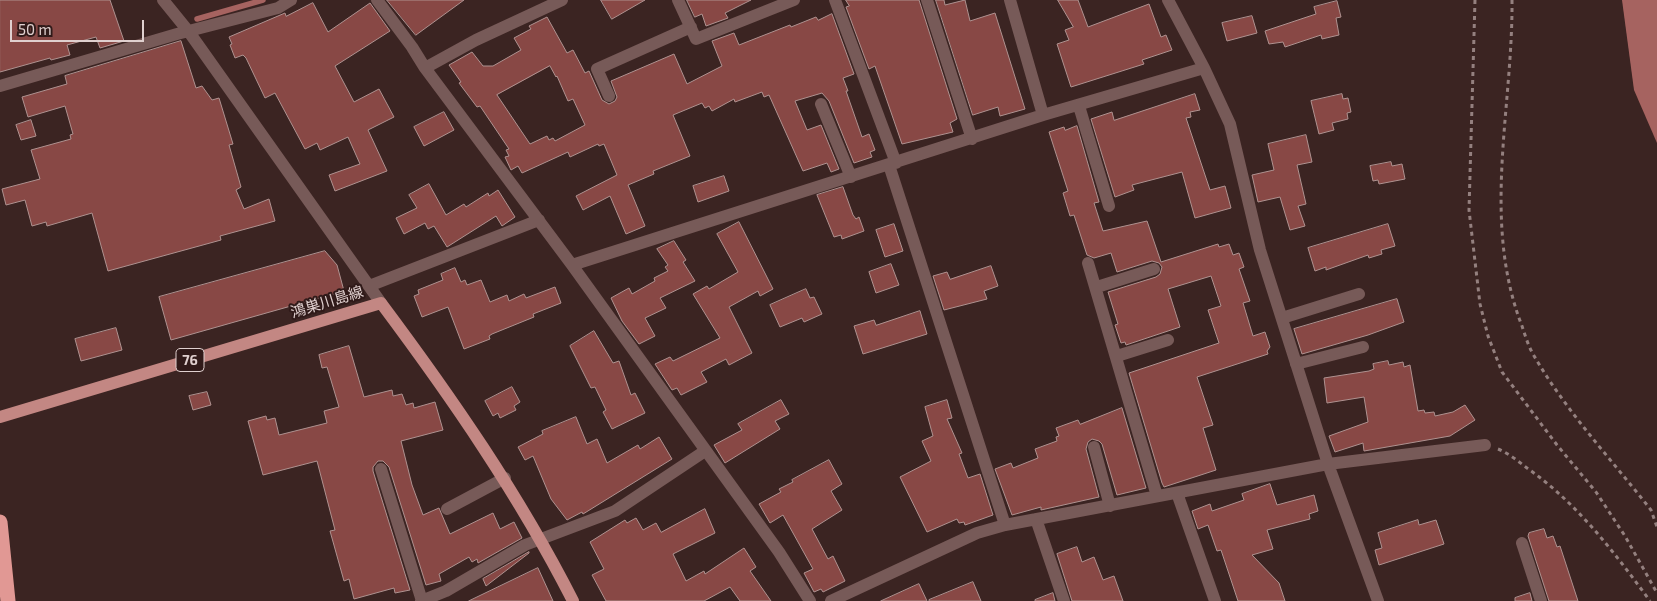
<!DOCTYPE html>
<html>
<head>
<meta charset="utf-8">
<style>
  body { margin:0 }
  #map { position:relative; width:1657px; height:601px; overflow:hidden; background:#3b2422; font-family:"Exo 2",sans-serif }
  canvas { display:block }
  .scale { position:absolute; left:10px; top:20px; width:134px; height:22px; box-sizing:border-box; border:2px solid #e0d0cf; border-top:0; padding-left:6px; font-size:15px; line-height:18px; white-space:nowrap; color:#e0d0cf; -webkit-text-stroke:4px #301a19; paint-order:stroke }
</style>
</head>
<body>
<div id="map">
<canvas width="1657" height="601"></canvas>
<div class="scale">50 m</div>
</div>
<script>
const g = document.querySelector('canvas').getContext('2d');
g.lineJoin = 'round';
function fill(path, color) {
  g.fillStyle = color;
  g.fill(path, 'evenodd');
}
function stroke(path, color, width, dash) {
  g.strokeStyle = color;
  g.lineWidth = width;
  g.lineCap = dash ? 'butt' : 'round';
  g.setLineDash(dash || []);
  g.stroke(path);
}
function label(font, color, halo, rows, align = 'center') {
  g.font = font + ' "Exo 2","Noto Sans JP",sans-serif';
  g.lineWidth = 4;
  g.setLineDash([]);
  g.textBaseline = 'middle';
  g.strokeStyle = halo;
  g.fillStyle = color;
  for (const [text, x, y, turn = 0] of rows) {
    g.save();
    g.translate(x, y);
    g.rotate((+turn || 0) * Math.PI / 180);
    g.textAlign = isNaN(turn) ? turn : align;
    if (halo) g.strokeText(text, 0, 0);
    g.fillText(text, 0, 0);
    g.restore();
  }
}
const water = new Path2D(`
  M1622,0H1657V143L1634,90Z`);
const stream = new Path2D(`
  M197,19L263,0`);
const building = new Path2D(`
  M0,0H110L124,41L100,48L96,37L67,45L70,55L51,60L50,58L0,72Z
  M387,0H464L416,35Z
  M601,0H645L612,19Z
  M687,0H751L725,13L728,18L706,26L702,14L695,17Z
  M846,0H919L957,119L950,123L953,132L902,144L875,66L869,69L846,7L849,6Z
  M936,0H944L945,5L965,0L970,21L995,13L1025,109L1000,116L998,107L973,115Z
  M1058,0H1078L1088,27L1149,4L1161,37L1166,35L1172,50L1142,60L1144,64L1071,87L1057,44L1069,40L1065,30L1073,27Z
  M1337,1L1341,17L1336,18L1339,35L1322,39L1321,35L1285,47L1283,42L1269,44L1265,31L1316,14L1314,7Z
  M313,3L328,32L370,3L390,31L335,66L354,102L379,89L394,117L368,130L387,171L335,191L329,175L360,164L348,137L320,150L317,143L305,149L275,93L265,98L246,58L243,55L235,58L230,45L232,44L229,37L285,13L286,16Z
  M832,14L854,74L843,78L848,91H846L862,137L869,134L875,150L870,152L872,157L854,163L829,101L822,93L795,101L807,130L821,125L839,169L831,172L827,163L803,171L769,95L764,97L762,92L735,102L734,99L712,111L709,106L705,108L702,103L673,115L690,156L653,171L654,174L628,185L645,226L626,234L610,196L583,210L576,196L617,175L604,144L599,146L598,144L570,157L568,152L522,173L518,166L511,170L505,157L509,156L506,150L509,149L480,106L477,107L459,83L461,82L449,65L472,52L483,66H493L521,50L514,38L531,29L529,26L547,17L567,53L573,50L585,73L589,71L602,100L609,104L615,101L617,97L611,81L674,54L687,84L722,66L712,41L734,33L739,45L790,25L791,27L816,17L818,20ZM550,66L556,77L557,76L568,101L573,99L585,125L555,141L553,138L549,140L547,136L530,144L497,95Z
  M1252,16L1257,33L1227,41L1222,23Z
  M181,41L196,88L202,86L212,100L219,98L233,144L229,145L241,187L236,190L244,209L269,199L275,221L220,236L221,240L108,271L92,213L47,226L46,222L32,226L25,200L6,205L2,189L40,179L31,150L71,139L70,135L73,134L65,106L28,117L22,97L67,84L65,76Z
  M1195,94L1200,110L1190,112L1191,117L1186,118L1210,190L1225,186L1231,208L1195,218L1182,172L1132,185L1134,190L1115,197L1091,119L1112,112L1114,120Z
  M1342,94L1343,99L1348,98L1351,112L1347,113L1348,119L1332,123L1334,130L1319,134L1311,101Z
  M444,112L454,130L424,146L414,127Z
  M31,120L36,136L21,140L16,125Z
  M1077,126L1099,202L1094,203L1103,231L1147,221L1161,262L1218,244L1219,247L1229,244L1233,255L1239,253L1244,267L1239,269L1250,301L1243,303L1253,336L1265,332L1270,347L1267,351L1268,354L1197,377L1213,425L1203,428L1216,470L1167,486L1164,487L1162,483L1129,373L1219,343L1208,310L1221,306L1211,276L1168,289L1180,327L1126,345L1125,342L1121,343L1115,325L1118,324L1108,292L1156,277L1160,274L1162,267L1159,263L1152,261L1117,272L1111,253L1094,258L1087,255L1074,215L1070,216L1063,193L1068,191L1049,132L1064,127L1065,130Z
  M1306,135L1312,162L1297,165L1306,204L1298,206L1305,226L1290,230L1280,197L1258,202L1252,175L1274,170L1268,144Z
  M1391,162L1392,166L1402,164L1405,179L1379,184L1378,180L1373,181L1370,166Z
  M724,176L729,191L698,202L693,186Z
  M429,184L446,215L464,204L466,207L488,193L489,196L498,190L515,217L502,226L496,216L447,247L434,226L428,229L425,223L404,234L396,218L417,208L409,195Z
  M843,187L853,215L856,219L859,217L864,231L842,239L841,235L834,237L817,195Z
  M739,222L773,289L760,296L758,291L729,307L752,353L729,365L726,359L701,372L707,382L681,395L677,388L672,390L655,364L670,357L673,361L720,338L693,294L707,286L709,289L738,272L717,234Z
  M894,224L903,251L885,257L876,230Z
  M1388,224L1395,246L1381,250L1382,254L1369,258L1368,255L1326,270V267L1315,271L1308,248Z
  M674,241L686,260L683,262L695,281L660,298L666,308L645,318L655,336L639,344L622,321L611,298L629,288L632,294L655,281L654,278L668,271L665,267L668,265L657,249Z
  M325,251L337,265L344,291L171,340L159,297Z
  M891,264L899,285L876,293L869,272Z
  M991,266L998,286L984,291L987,299L944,310L933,276L947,272L950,279Z
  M455,268L461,282L465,280L467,285L481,280L490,302L507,295L509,301L524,294L526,298L555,287L561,303L533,314L534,317L492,334L489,336L490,339L464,349L448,307L422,317L414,296L419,294L418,290L443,280L441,274Z
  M806,289L810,298L814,297L822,314L804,322L802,318L780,327L770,305Z
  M1397,299L1404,322L1368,335L1302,354L1294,329Z
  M920,311L927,334L863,354L854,326L874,320L876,325Z
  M116,328L122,350L81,361L75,339Z
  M594,331L613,363L619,361L631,395L635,393L645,413L612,429L603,412L606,410L595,387L591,388L570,346Z
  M349,346L364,397L392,390L393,396L402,394L406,405L413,403L414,408L435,402L443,430L401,441L412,485L423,515L439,508L450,534L493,513L500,529L514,522L522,538L478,563L477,559L472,562L469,557L439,574L441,581L426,585L389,467L383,461H378L373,467V471L410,590L395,593L394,588L354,599L349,579L344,581L330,531L335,530L317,461L263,475L248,421L266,416L267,420L275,418L279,435L327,423L324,411L339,407L327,367L322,368L319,355Z
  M1388,361L1389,365L1403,362L1404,367L1410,365L1418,411L1424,410L1425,413L1434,412L1435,416L1453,412L1465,405L1475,420L1450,436L1364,451L1363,443L1335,452L1329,436L1368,422L1364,397L1327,403L1324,378L1369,371L1374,369L1373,364Z
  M512,387L520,402L514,406L516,410L500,418L498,413L493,416L485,401Z
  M207,392L211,405L193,410L189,396Z
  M781,400L789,414L775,421L780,429L725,463L714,445L742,430L738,424Z
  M947,400L952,418L947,419L962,453L959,454L968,478L980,474L993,515L965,525L964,522L959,523L957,519L927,532L900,477L931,461L922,441L933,436L925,407Z
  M1122,408L1146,488L1117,495L1102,444L1099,441L1092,439L1088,442L1086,449L1099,497L1041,510V507L1012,515L995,469L1011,463L1013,468L1038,458L1035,449L1057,441L1056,437L1059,436L1056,428L1078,420L1080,424Z
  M576,417L587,444L597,439L607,463L638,445L640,449L659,437L672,459L583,514L582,512L567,520L551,499L533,456L525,460L518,447L543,434L542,431Z
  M829,460L842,484L831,491L842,510L812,529L828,559L833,556L845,581L823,592L821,589L814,592L804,573L813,569L783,515L770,523L759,504L781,492L779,489L793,482L792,480Z
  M1270,484L1277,505L1314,495L1318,511L1309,514L1310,519L1267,530L1273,549L1252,555L1279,583L1285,601H1238L1221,550L1217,551L1208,525L1198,529L1192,511L1210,504L1212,511L1244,500L1242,494Z
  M705,509L715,533L673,554L686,581L704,571L705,574L744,548L756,567L750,571L771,601H740L730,587L704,601H606L592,575L604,569L590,542L625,520L627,523L636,518L643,530L656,523L661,532Z
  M1418,520L1419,525L1436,520L1444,544L1379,565L1375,550L1382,548L1378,533Z
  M1544,529L1547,538L1553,536L1557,547L1560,546L1578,601H1549L1528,536L1529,533Z
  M1077,547L1082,562L1094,557L1103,580L1114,576L1123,601H1072L1057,554Z
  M529,552V553L486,586L483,579Z
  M538,568L553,601H469Z
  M973,582L981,601H929V600Z
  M919,584L927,601H881Z
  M1053,593L1055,601H1035V600Z
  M1530,593L1532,601H1515V598Z`);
const path = new Path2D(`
  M1475,0L1469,210L1480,304L1488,336L1502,372L1557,445L1596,492L1625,536L1657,593
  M1512,0C1513,108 1481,221 1522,326C1525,335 1528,345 1533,354C1565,410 1611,459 1651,510L1657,527
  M1498,449C1508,453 1518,461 1527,468C1577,503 1614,552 1650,601`);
const minor = new Path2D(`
  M163,0L189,32L381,303
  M377,0L412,47L425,68L572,265L779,552L810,601
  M678,0L696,39L794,0
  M835,0L896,163
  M927,0L972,139
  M1010,0L1043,115
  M1168,0L1204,68L1230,124L1260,250L1328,464L1378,601
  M425,68L476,40L562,0
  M0,86L177,34L278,8L291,0
  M609,96L597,69L691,27
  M821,104L851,177
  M1079,106L1109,206
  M889,165L1005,525
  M1088,263L1157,496
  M572,265L1043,115L1204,68
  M369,286L539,220
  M1097,287L1154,269
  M1282,318L1359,294
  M1117,356L1168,340
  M1296,364L1363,347
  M1094,447L1110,506
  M381,469L422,601
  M1177,493L1215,601
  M447,509L505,478
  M1036,519L1064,601
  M1522,543L1541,601
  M421,601L446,591L525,545L615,511L705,451
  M831,601L977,533L1005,525L1328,464L1485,445`);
const major = new Path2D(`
  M0,417L381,303C452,398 519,495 573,601`);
const highway = new Path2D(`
  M0,522L8,601`);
const shields = [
  [190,360,28]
];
const shieldNames = [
  ["76",190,360]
];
const streetNames = [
  ["鴻巣川島線",327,302,-17]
];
fill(water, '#a66360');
stroke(stream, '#a66360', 5.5);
fill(building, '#884845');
stroke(building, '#af9290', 1);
stroke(path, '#94807f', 3, [4, 4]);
stroke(minor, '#775a58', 12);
stroke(major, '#c38783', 12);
stroke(highway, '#e19894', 15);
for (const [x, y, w] of shields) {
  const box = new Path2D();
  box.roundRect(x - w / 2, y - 11.5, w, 23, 4);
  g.fillStyle = '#301a19';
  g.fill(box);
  stroke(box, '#e0d0cf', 1);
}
label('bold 14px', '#e0d0cf', null, shieldNames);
label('15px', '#e0d0cf', '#301a19', streetNames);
</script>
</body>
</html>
